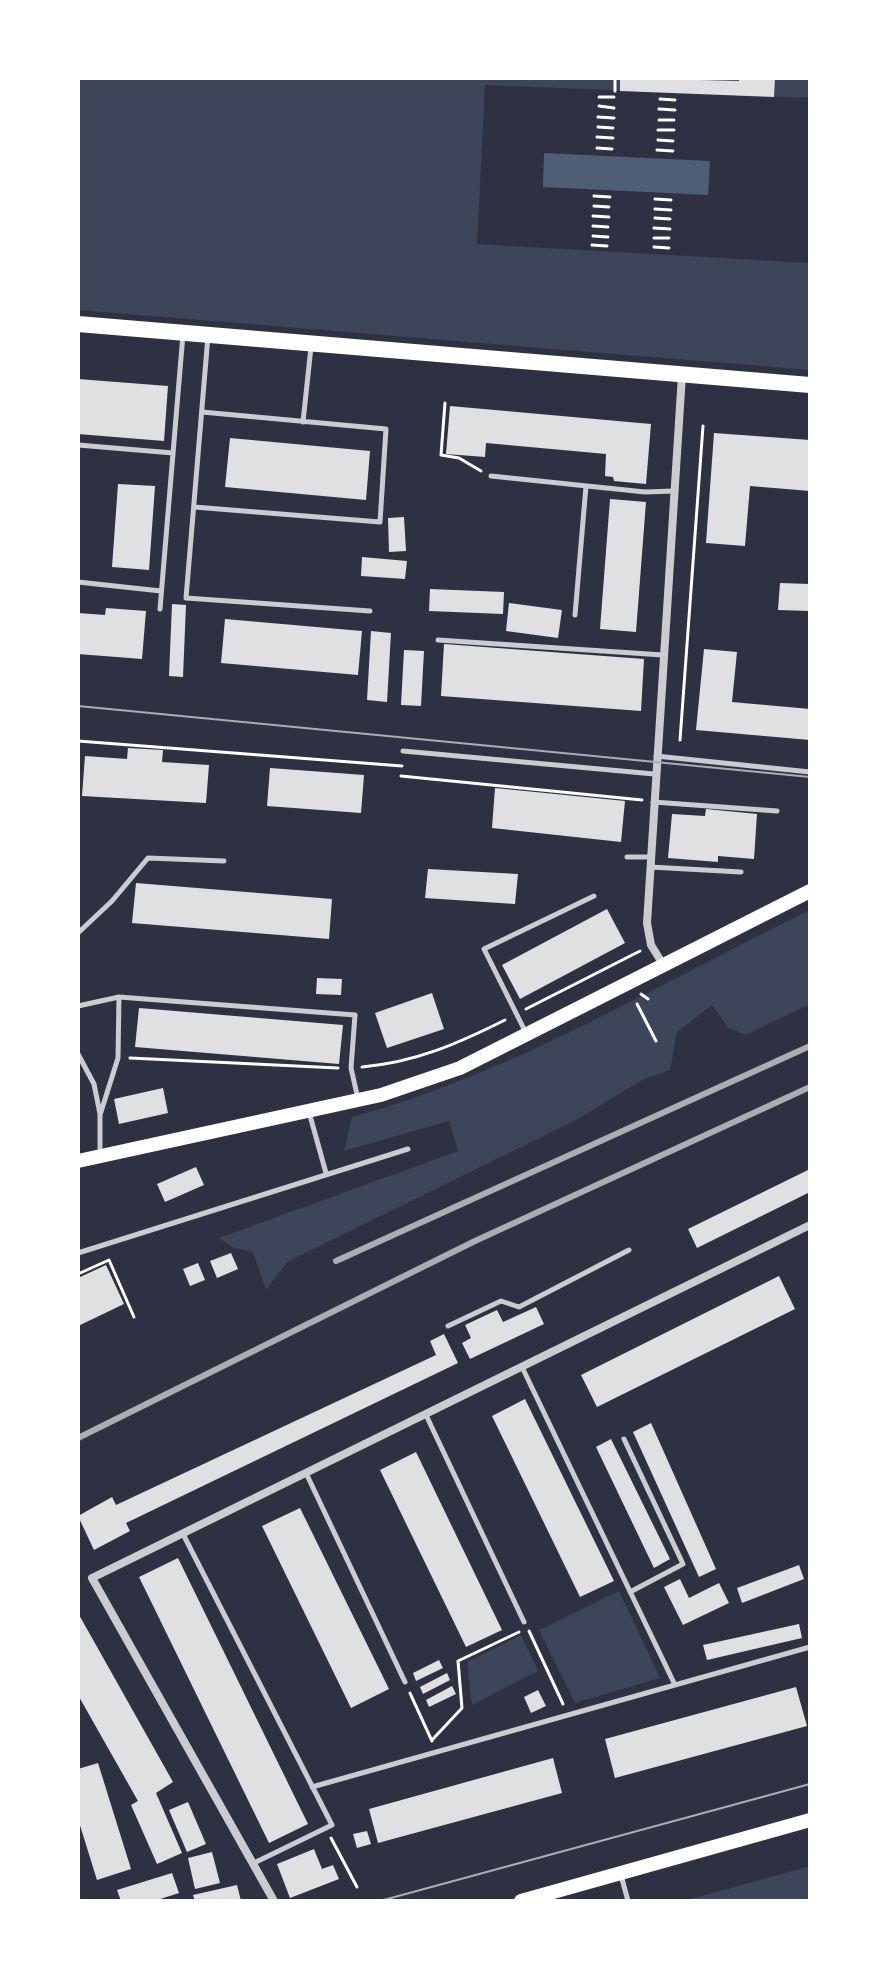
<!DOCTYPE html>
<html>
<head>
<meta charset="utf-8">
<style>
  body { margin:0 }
  #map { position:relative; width:888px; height:1979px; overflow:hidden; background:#2d3142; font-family:Commissioner,sans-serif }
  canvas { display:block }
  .frame { position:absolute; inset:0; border:80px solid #fff; pointer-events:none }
</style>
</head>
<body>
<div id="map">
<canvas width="888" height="1979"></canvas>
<div class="frame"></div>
</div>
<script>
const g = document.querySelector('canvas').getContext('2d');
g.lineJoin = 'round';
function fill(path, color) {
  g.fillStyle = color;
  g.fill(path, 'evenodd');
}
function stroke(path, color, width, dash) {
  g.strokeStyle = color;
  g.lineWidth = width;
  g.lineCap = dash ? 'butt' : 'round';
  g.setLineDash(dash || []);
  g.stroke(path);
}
const green = new Path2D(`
  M78,78H810V98L485,85L477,244L810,263V370L78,310Z
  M810,910V1004L746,1035L728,1028L712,1005L677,1032L670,1070L642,1080L578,1119L287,1262L266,1290L253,1252L234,1248L219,1238L458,1151L449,1121L344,1151L352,1117C514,1073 660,983 810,910Z
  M619,1591L660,1678L575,1703L539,1630Z
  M521,1635L538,1671L472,1705L467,1662Z
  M810,1866V1901H684Z`);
const water = new Path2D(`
  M544,153L710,161L708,195L543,187Z`);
const building = new Path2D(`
  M620,78L739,81V78H775L774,97L620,91Z
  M78,379L168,386L164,441L78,434Z
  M450,406L651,424L646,484L614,481L613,477L605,476L606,454L486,443L485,457L446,454Z
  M714,433L810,440V491L750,486L745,546L706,543Z
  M230,438L370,451L366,500L225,487Z
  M118,484L155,486L149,570L112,567Z
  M610,499L646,502L636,632L600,629Z
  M404,517L406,551L389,552L388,518Z
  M362,557L407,561L405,579L361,576Z
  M780,583L810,584V611L778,610Z
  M430,589L504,592L503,614L429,611Z
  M509,603L562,610L558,638L506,631Z
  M172,604L186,605L183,677L169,676Z
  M106,608L146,611L142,659L78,654V613L105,615Z
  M225,619L362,631L358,675L221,663Z
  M371,631L391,633L387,702L367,700Z
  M444,644L644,659L641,711L441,696Z
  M704,649L737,652L732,702L810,709V740L696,730Z
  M404,650L424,651L421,706L401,705Z
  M128,748L163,750L162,762L209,765L206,803L82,796L85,756L127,759Z
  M270,768L364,775L361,813L267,806Z
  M495,788L625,801L621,842L492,828Z
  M706,809L757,814L754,859L718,856V862L668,858L672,814L705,816Z
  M428,869L518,874L515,904L425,898Z
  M136,883L332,899L329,939L132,923Z
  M607,909L625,943L520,999L502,965Z
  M317,978L342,979L341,995L316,994Z
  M432,993L444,1029L387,1048L375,1013Z
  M139,1008L343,1025L339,1064L135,1047Z
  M163,1088L168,1113L119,1124L114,1099Z
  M196,1167L204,1185L165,1202L157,1184Z
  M810,1169V1192L697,1248L688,1229Z
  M231,1253L238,1269L217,1278L210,1261Z
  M198,1263L205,1280L190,1286L183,1269Z
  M106,1265L124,1304L78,1326V1278Z
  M779,1276L795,1309L597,1407L581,1375Z
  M536,1307L544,1324L470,1359L462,1343L471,1338L465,1325L497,1310L503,1322Z
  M444,1334L458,1363L126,1523L130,1531L94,1550L78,1516L112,1497L116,1505L436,1355L430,1341Z
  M525,1399L614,1581L580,1597L492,1416Z
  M651,1423L716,1569L699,1577L633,1432Z
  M611,1439L670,1559L654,1568L596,1447Z
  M416,1452L502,1630L466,1647L380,1470Z
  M300,1508L389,1689L351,1708L262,1526Z
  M178,1558L308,1824L269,1843L139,1577Z
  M799,1565L804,1579L742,1603L737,1588Z
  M680,1579L689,1598L719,1583L729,1603L683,1625L664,1587Z
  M78,1613L173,1782L156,1793L182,1853L157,1864L131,1805L138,1801L78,1695Z
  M799,1624L802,1638L707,1660L703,1645Z
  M439,1660L443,1668L416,1681L413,1673Z
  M447,1673L450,1680L423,1694L420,1687Z
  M452,1686L456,1694L429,1707L426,1700Z
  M796,1687L807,1726L615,1778L605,1739Z
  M538,1690L546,1706L531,1713L524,1697Z
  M553,1758L562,1793L378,1843L369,1809Z
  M98,1763L131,1869L97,1880L78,1819V1769Z
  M188,1802L206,1844L187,1852L169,1810Z
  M367,1831L371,1844L357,1848L353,1834Z
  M314,1849L322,1869L333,1865L339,1879L290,1898L277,1864Z
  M212,1852L220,1883L195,1889L188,1858Z
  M172,1873L179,1893L154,1901H121L117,1890Z
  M237,1885L241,1901H195L193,1895Z`);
const path = new Path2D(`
  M615,91V78
  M599,97H614
  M660,99L675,100
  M599,106L614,108
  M659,109L675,110
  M598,117L614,118
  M659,120H674
  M598,127L613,128
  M658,130H674
  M597,137L613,138
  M658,140L673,141
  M597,148L612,149
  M657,150L673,151
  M594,196L610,197
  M655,199L671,200
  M594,206L609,207
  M655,209L671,210
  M593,216L609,217
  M655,218L670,219
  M593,226L608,227
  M654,228L670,229
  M593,236L608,237
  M654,238H669
  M592,245L607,246
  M654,247L669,248
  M445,403L441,455L459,458L481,471
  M680,740L703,426
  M78,741L402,766
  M401,776L642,800
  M641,994L648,999
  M637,1004L656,1041
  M526,1009L640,951
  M130,1058L338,1068
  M362,1067C416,1062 457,1044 505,1020
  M78,1274L109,1260L134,1317
  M529,1631L563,1704
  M410,1693L432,1741
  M433,1739L462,1708L458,1661L519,1632
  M331,1838L357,1887`);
const service = new Path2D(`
  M208,336L186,598L370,611
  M303,422L311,347
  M78,445L173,453
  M491,476L645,492L674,491
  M194,507L380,522L386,429L202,412
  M78,582L161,591
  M160,609L183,334
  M575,615L586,486
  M438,640L663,655
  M403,751L654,774
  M656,756L810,772
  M653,802L777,811
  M627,857H650
  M650,867L741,872
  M78,933L112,901L148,858L224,861
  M78,1006L119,997
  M526,1033L484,949L594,896
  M78,1054L94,1084L100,1114
  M309,1112L326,1173
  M100,1155V1115L118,1058L119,997L355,1015L351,1068L358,1099
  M78,1253L408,1149
  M448,1326L501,1301L519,1307L629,1250
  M522,1367L675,1685
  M426,1415L524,1622
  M624,1439L683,1564L630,1592
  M306,1473L405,1682
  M183,1534L332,1825L254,1863
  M312,1787L810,1647
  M621,1875L628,1901`);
const minor = new Path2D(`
  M664,966L651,945L647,923L682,375
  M274,1901L92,1578L810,1225`);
const secondary = new Path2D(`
  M78,1161L381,1095L460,1068L810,891
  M521,1901L810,1820`);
const primary = new Path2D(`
  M78,324L810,385`);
const tram = new Path2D(`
  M78,706L810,777
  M380,1901L810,1784`);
const rail = new Path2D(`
  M336,1261L810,1046
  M78,1438L475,1241L810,1087`);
fill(green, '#3c4559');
fill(water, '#4f5d75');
fill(building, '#e0e0e3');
stroke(path, '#fff', 3);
stroke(service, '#caccd0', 5);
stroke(minor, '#caccd0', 8);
stroke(secondary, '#fff', 14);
stroke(primary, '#fff', 16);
stroke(tram, '#abadb3', 2);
stroke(rail, '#abadb3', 6);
</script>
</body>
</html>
